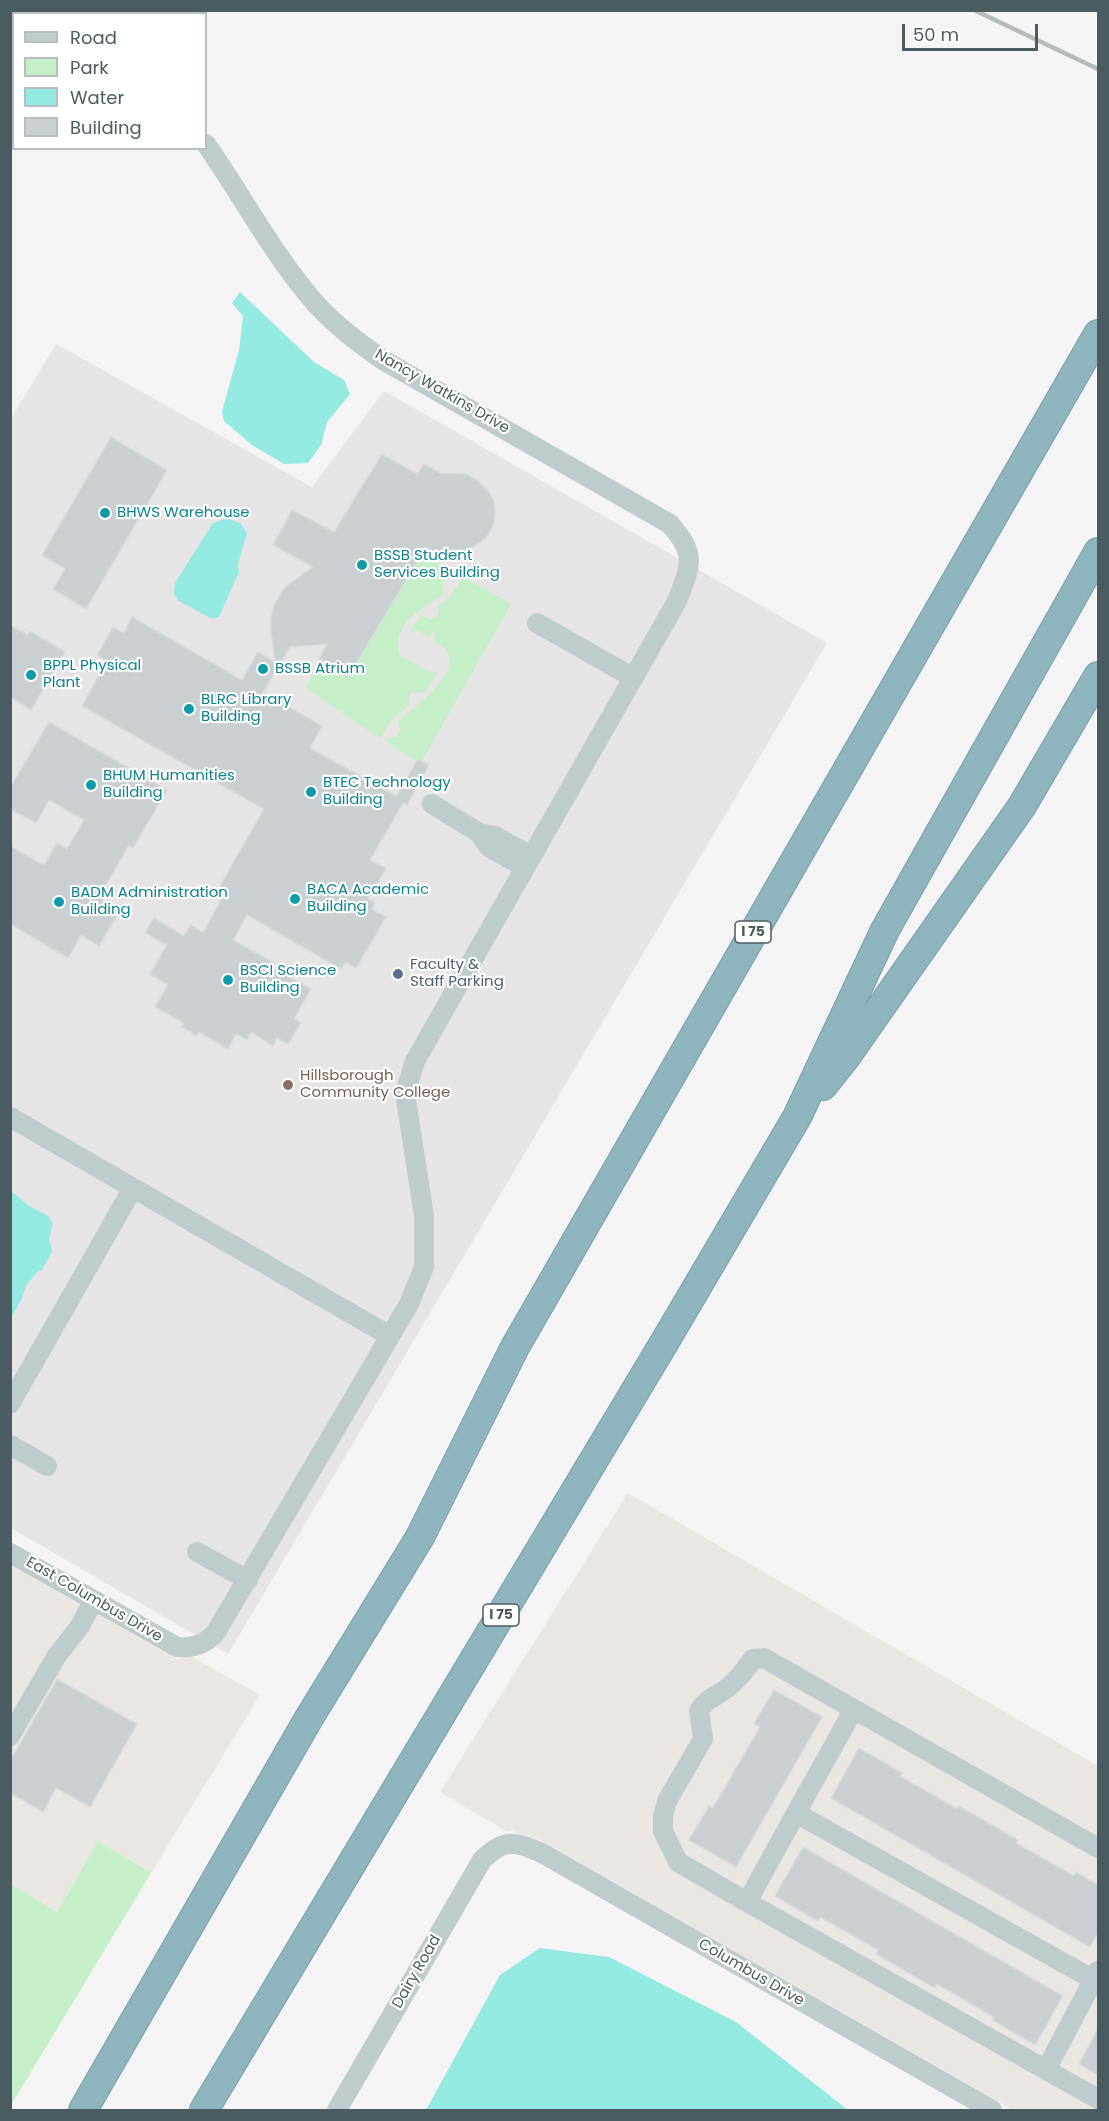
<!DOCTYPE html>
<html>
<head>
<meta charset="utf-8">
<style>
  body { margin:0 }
  #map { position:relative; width:1109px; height:2121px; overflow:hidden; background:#f5f3f3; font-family:Poppins,sans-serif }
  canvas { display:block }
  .frame { position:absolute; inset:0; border:12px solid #4b5c60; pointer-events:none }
  .legend { position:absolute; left:12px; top:12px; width:195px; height:138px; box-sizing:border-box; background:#fff; border:2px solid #b7bebf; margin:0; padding:8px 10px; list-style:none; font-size:18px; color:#4b5c60 }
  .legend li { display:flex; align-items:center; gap:12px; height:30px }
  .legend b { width:30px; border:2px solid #b7bebf }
  .scale { position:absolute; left:902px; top:24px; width:136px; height:27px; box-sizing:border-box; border:3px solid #4b5c60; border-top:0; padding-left:8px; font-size:18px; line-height:21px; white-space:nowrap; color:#4b5c60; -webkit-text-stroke:4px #fff; paint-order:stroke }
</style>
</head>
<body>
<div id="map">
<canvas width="1109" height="2121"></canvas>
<div class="frame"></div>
<ul class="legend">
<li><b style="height:8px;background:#bfccce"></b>Road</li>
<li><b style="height:16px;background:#c5efc9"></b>Park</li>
<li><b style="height:16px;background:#94e9e1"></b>Water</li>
<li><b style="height:16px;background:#cacfd2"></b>Building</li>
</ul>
<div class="scale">50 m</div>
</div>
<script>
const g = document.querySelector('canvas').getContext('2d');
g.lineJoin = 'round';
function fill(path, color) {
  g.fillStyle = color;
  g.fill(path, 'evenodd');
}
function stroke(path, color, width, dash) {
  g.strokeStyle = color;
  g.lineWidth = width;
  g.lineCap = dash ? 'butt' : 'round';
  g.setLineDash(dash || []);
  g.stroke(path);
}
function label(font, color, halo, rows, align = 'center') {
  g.font = font + ' Poppins,sans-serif';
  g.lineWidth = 4.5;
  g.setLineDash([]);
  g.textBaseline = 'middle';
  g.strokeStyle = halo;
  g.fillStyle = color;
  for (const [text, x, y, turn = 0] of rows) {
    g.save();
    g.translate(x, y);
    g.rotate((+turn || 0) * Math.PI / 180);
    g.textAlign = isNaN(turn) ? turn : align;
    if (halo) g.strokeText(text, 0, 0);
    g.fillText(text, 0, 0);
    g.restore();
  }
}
const commercial = new Path2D(`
  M628,1493L1098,1766V2110H1013L548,1844L530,1836L515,1833L513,1829L508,1832L440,1792Z
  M10,1565L180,1661L185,1653L260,1695L151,1873L98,1841L57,1912L11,1884Z`);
const education = new Path2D(`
  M56,344L312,487L384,391L827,643L228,1654L11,1528L10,420Z`);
const green = new Path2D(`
  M421,555L457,574L454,578L444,579L442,588L445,593C424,608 390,623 400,655L428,672L438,673L423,694C415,689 404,694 410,704L393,718L380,738L306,688L321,660L349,677Z
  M463,577L511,604L420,764L386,741L389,737L396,738L401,730L398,722C412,708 455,680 449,656C448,648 439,644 433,640L436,634L432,632L429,638L419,631L410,630L422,615L431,620L436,617L439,611L438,606C449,599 456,589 463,577Z
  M98,1841L151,1873L11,2105V1884L57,1912Z`);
const water = new Path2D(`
  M10,12L14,14V81H11Z
  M240,292L314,362L344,380L350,394L327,422L321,445L308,463L284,464L252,445L224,421L222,412L239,350L243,316L232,303Z
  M228,518L240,523L247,533L238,564L239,572L219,617L212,619L179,601L174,594L175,583L213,523Z
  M11,1191L28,1205L48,1216L53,1223L49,1239L52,1251L42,1270L37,1272L26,1286L21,1300L11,1318Z
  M540,1948L609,1957L736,2022L848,2110H426L500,1975Z`);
const building = new Path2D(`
  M111,437L167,470L86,609L53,589L65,569L42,555Z
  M382,454L417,474L424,464L440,473L466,474L478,481L488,491L494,501L495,515L493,526L486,538L466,552L452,556L439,553L434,561L421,555L348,677L319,659L327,644L290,647L263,692L322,726L310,748L396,796L418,759L429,765L407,805L403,803L370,860L386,868L368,899L375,902L372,909L386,917L356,968L345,962L341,969L247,915L233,940L274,963L271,967L311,989L294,1019L301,1023L288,1044L277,1038L273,1046L251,1032L247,1040L236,1034L228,1049L199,1032L197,1036L182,1027L184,1023L155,1007L168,985L150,974L167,945L145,933L154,918L184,936L191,925L203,933L221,900L214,896L264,809L82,706L107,661L97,655L113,627L124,633L132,617L242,680L258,652L275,662L271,630V617L274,605L284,588L313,567L273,545L292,510L334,532Z
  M10,625L28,635L30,631L65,652L31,710L10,697Z
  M49,722L167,790L133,848L129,845L99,897L121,909L99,946L81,935L68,958L10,924V846L44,865L57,843L67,849L84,820L49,800L36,823L10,809V788Z
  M57,1679L137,1724L90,1807L56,1788L43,1812L10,1793V1761Z
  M774,1690L822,1717L736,1867L689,1840L709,1806L713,1808L760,1727L754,1724Z
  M859,1748L902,1773L900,1776L957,1809L959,1806L1018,1840L1016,1843L1074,1876L1076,1872L1098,1885V1933L1090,1947L831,1798Z
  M803,1847L1063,1996L1035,2045L992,2020L994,2017L937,1984L935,1988L876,1954L878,1950L820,1917L818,1921L775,1896Z
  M1098,2029V2075L1079,2064Z`);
const minor = new Path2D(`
  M90,10L94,14
  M537,623L632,677
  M432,804L479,833
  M524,867L489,847L479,833L495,836L531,856
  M10,1117L390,1336
  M10,1404L133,1188
  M10,1445L47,1466
  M197,1552L248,1580
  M10,1553L177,1647C193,1648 205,1645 216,1632L409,1304L424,1267V1216L405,1093L415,1061L677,601C691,565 697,555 670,524L383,360C359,343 336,326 316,304C273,255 243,197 206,144
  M854,1709L796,1813L1094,1980
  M10,1736L56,1657L80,1626L94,1600
  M1098,1848L764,1658L753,1659C745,1670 737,1681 726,1689C714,1698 707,1698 699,1711L703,1739L667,1801L663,1816V1831L678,1862L747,1902L1098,2099
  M747,1902L796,1813
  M1046,2070L1098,1971
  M337,2110L482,1860C504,1838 515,1841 542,1853L992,2110`);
const highway = new Path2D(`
  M823,1086L846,1057L1022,806L1098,676
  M83,2110L309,1718L420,1537L515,1347L1098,334
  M204,2110L664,1343L797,1117L885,930L1098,552`);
const rail = new Path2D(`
  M974,10L1098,69`);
const markers = [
  [105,513,6,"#0f9aa8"],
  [362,565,6,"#0f9aa8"],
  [263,669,6,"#0f9aa8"],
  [31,675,6,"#0f9aa8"],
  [189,709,6,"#0f9aa8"],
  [91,785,6,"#0f9aa8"],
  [311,792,6,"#0f9aa8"],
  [295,899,6,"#0f9aa8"],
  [59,902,6,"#0f9aa8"],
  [398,974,6,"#5c6f8a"],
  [228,980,6,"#0f9aa8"],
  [288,1085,6,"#8d6e63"]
];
const shields = [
  [753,932,36],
  [501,1615,36]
];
const shieldNames = [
  ["I 75",753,932],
  ["I 75",501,1615]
];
const streetNames = [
  ["Nancy Watkins Drive",442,392,30],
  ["East Columbus Drive",94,1600,30],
  ["Dairy Road",417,1972,-60],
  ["Columbus Drive",751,1973,30]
];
const cultureNames = [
  ["BHWS Warehouse",117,513],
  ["BSSB Student",374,556],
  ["Services Building",374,573],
  ["BPPL Physical",43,666],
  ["Plant",43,683],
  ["BSSB Atrium",275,669],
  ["BLRC Library",201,700],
  ["Building",201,717],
  ["BHUM Humanities",103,776],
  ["Building",103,793],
  ["BTEC Technology",323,783],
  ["Building",323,800],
  ["BACA Academic",307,890],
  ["Building",307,907],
  ["BADM Administration",71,893],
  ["Building",71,910],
  ["BSCI Science",240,971],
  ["Building",240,988]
];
const serviceNames = [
  ["Faculty &",410,965],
  ["Staff Parking",410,982]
];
const educationNames = [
  ["Hillsborough",300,1076],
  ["Community College",300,1093]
];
fill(commercial, '#eae6e1');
fill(education, '#e6e4e5');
fill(green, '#c5efc9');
fill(water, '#94e9e1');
fill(building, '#cacfd2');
stroke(building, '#d7dbdd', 1.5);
stroke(highway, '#799faa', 30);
stroke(minor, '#bfccce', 20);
stroke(highway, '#8eb4be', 28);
stroke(rail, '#b5babc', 4.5);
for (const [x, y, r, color] of markers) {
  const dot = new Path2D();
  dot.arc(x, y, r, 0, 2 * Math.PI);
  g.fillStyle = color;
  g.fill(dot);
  stroke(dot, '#fff', 2);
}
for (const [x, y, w] of shields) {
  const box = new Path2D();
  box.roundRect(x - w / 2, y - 11, w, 22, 4.5);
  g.fillStyle = '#fff';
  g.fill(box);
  stroke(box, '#4b5c60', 1.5);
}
label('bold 14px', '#4b5c60', null, shieldNames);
label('15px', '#4b5c60', '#fff', streetNames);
label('15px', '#0d838f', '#fff', cultureNames, 'left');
label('15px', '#4e5e75', '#fff', serviceNames, 'left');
label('15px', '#785e54', '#fff', educationNames, 'left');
</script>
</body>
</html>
